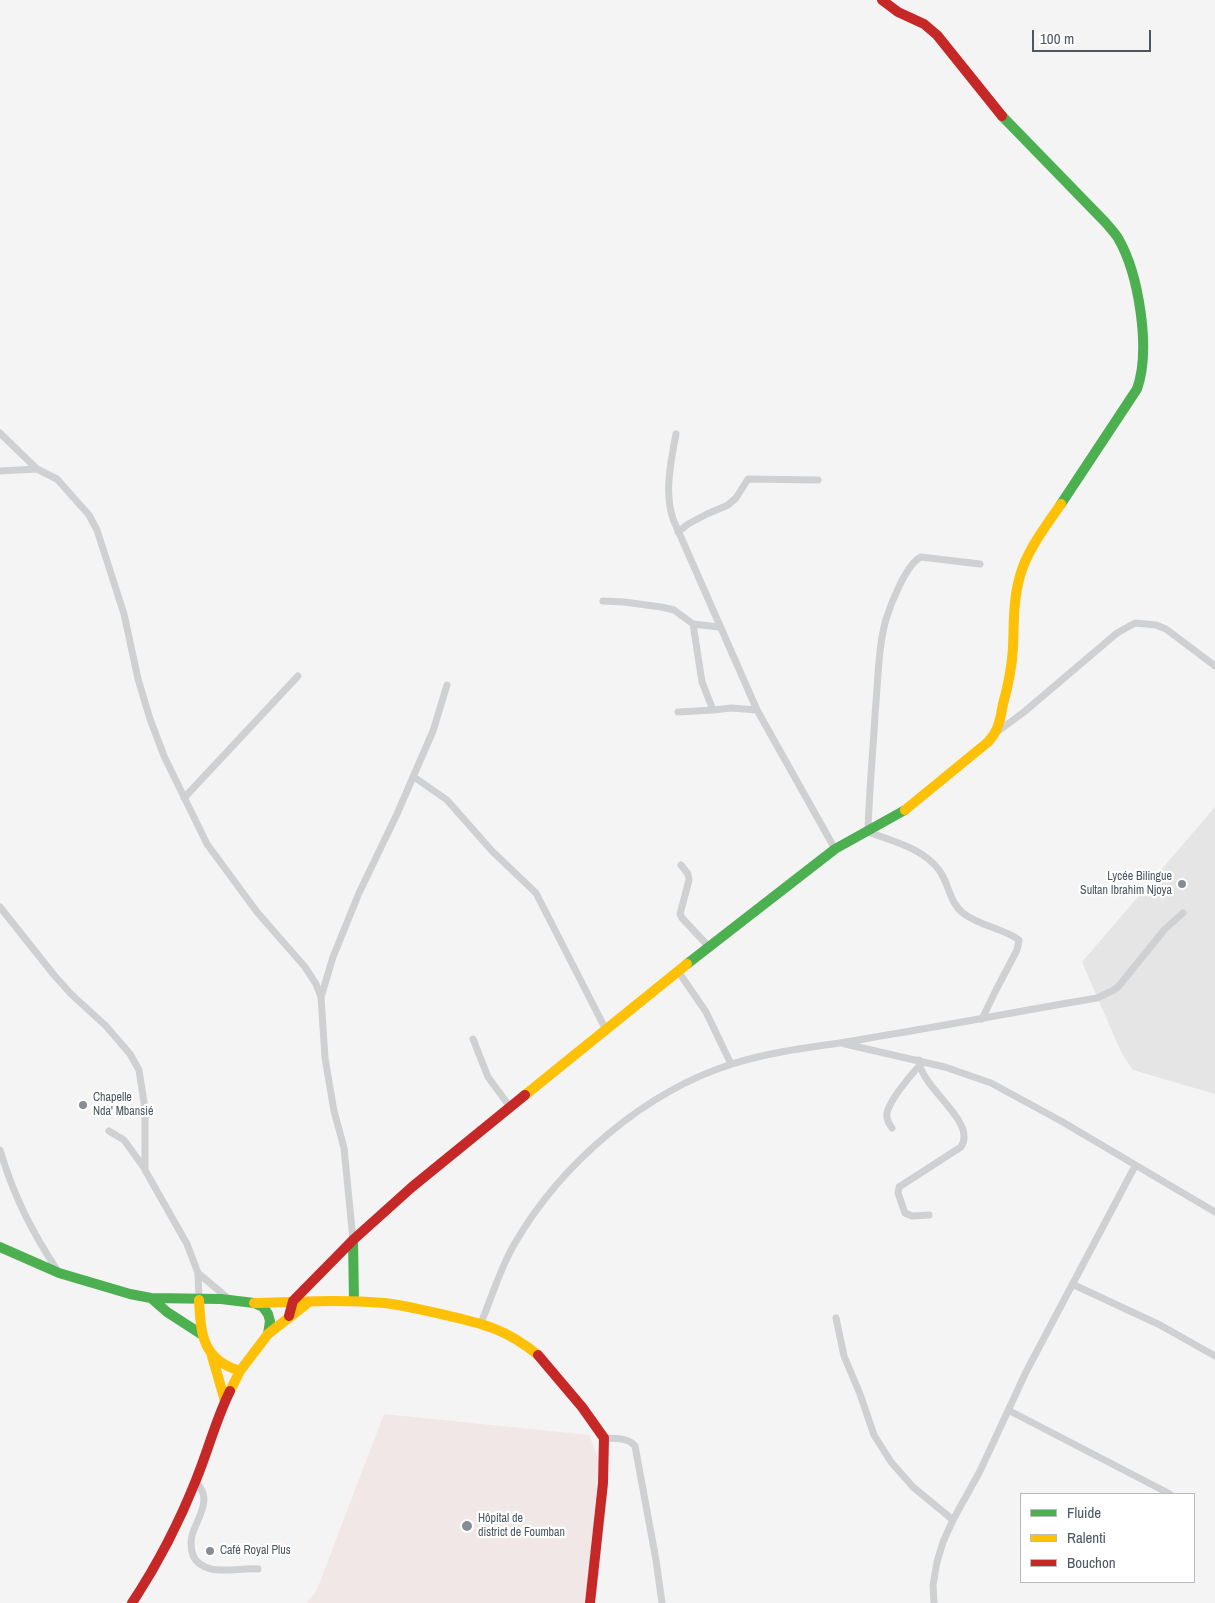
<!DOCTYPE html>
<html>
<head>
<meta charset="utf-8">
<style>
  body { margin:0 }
  #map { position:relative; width:1215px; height:1603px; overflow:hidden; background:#f4f4f4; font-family:"Archivo Narrow",sans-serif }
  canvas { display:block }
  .legend { position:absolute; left:1020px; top:1493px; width:175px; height:90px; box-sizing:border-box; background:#fff; border:1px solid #b7bbc0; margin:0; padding:6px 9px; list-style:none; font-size:15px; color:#4a5661 }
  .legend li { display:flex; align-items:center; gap:10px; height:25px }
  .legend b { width:25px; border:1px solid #b7bbc0 }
  .scale { position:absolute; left:1032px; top:30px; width:119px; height:22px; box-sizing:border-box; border:2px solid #4a5661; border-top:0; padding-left:6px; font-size:15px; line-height:18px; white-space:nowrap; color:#4a5661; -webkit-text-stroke:4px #fff; paint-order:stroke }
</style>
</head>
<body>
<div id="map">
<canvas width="1215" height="1603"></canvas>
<ul class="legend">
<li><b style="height:6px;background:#4caf50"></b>Fluide</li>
<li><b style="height:6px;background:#ffc107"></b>Ralenti</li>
<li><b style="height:6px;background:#c62828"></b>Bouchon</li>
</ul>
<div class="scale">100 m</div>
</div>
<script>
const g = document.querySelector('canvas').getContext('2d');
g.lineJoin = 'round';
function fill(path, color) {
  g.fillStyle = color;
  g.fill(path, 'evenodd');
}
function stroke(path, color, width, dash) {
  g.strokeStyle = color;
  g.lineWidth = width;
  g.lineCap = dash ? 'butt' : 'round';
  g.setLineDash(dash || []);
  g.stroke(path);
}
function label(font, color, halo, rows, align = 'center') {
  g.font = font + ' "Archivo Narrow",sans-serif';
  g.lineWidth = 4.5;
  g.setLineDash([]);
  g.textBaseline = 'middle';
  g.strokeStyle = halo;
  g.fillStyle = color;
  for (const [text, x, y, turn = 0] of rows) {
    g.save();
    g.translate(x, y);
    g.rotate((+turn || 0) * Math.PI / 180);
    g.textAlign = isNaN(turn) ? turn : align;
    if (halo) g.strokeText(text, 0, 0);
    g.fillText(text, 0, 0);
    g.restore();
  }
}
const education = new Path2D(`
  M1215,807V1094L1133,1070L1122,1054L1082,962Z`);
const medical = new Path2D(`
  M384,1414L589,1435L599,1461L586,1603H306L316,1592Z`);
const street = new Path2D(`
  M0,433L37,469L57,479L89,515L97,530L124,614L138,679L150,719L164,756L207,844L257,912L305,967L316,984L321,997
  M676,434C671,461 664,492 673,519L757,710L835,849
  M0,471L37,469
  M678,532L688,524L707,514L728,505L736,498L748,479L818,480
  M980,564L921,557C907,563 891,603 886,619C878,648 878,683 875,714C873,753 869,792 868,832C892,841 923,848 939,870C949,883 949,902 963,913C979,926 1003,928 1019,940L1017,950L996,990L982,1019
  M603,601L624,602L661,607L674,610L693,624L719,627
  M693,624L702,682L713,710L731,708L757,710
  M678,712L713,710
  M997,732L1024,712L1117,633L1135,623L1156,625L1166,629L1215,666
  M414,777L447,800L492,851L536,893L606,1030
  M184,798L298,676
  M681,865L688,874L689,880L680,914L682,918L709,947
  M0,907L54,975L71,994L106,1026L130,1054L139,1070L145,1109V1170L187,1244L198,1273L199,1300
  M678,971L706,1012L731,1064
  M473,1039L488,1077L510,1107
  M845,1044L945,1067L991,1083L1061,1121L1215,1212
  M919,1060C920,1088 978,1121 961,1147L899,1187L898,1193L905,1213L912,1216L929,1215
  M892,1128C889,1124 886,1119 887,1113C889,1101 910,1076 919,1066
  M109,1131L124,1140L145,1169
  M0,1150C14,1197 32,1232 59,1273
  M353,1240L344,1148L334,1111L325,1058L321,997L333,957L359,893L397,814L433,731L447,685
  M198,1273L230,1300
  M1072,1284L1160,1325L1215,1356
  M836,1318L844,1356L860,1394L874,1435L891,1462L913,1487L953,1520
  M481,1323C492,1297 500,1268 515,1243C561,1164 644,1092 732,1064C767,1053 803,1048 840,1043C860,1040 879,1036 899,1033C965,1022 1031,1009 1097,998L1112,991L1118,987L1165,929L1183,913
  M1008,1410L1170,1494
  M604,1438C614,1439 628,1437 635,1446L656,1560L662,1603
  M196,1481C200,1487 204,1492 204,1499C204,1519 185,1532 193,1555C195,1562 203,1567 211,1569C225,1572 243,1568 258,1569
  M934,1603L933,1585L937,1562L943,1542L953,1520L980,1471L1026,1372L1135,1166`);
const fast = new Path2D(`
  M1002,116L1106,223C1110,228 1115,233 1118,238C1139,274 1151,350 1137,389L1061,504
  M687,964L835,849L905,810
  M353,1240L354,1301
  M0,1247L59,1273L130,1294L151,1298L221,1299L254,1303L263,1307L268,1314L270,1321L268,1334
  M151,1298L167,1312L201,1334`);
const slow = new Path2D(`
  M905,810L988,742C999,730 1000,720 1003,704C1008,686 1012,667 1013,648C1014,624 1013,600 1020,576C1027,550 1046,526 1061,504
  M525,1095L687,964
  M199,1300C201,1335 202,1359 240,1371
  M254,1303C297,1302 341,1299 384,1303C403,1305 422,1310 441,1314C481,1323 505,1328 538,1355
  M212,1356L225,1401
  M230,1391L240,1371L268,1334L309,1302`);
const jam = new Path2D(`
  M882,0L898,12L924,24L937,35L1002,116
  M289,1316L293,1301L353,1240L412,1187L525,1095
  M538,1355L582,1407L604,1438L603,1483L590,1603
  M132,1603C157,1565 179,1523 196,1480C208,1451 216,1419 230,1391`);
const markers = [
  [1182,884,5,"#868d94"],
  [83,1105,5,"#868d94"],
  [467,1526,6,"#868d94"],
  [210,1551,5,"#868d94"]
];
const poiNames = [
  ["Lycée Bilingue",1172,877,"right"],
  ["Sultan Ibrahim Njoya",1172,891,"right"],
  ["Chapelle",93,1098],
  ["Nda' Mbansié",93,1112],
  ["Hôpital de",478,1519],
  ["district de Foumban",478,1533],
  ["Café Royal Plus",220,1551]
];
fill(education, '#e6e5e6');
fill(medical, '#f1e7e6');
stroke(street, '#ced0d2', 7);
stroke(fast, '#4caf50', 10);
stroke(slow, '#ffc107', 10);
stroke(jam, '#c62828', 10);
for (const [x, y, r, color] of markers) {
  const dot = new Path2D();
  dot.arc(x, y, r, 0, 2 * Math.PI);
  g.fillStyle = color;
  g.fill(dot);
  stroke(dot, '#fff', 2);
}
label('12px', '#4a5661', '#fff', poiNames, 'left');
</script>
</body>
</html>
